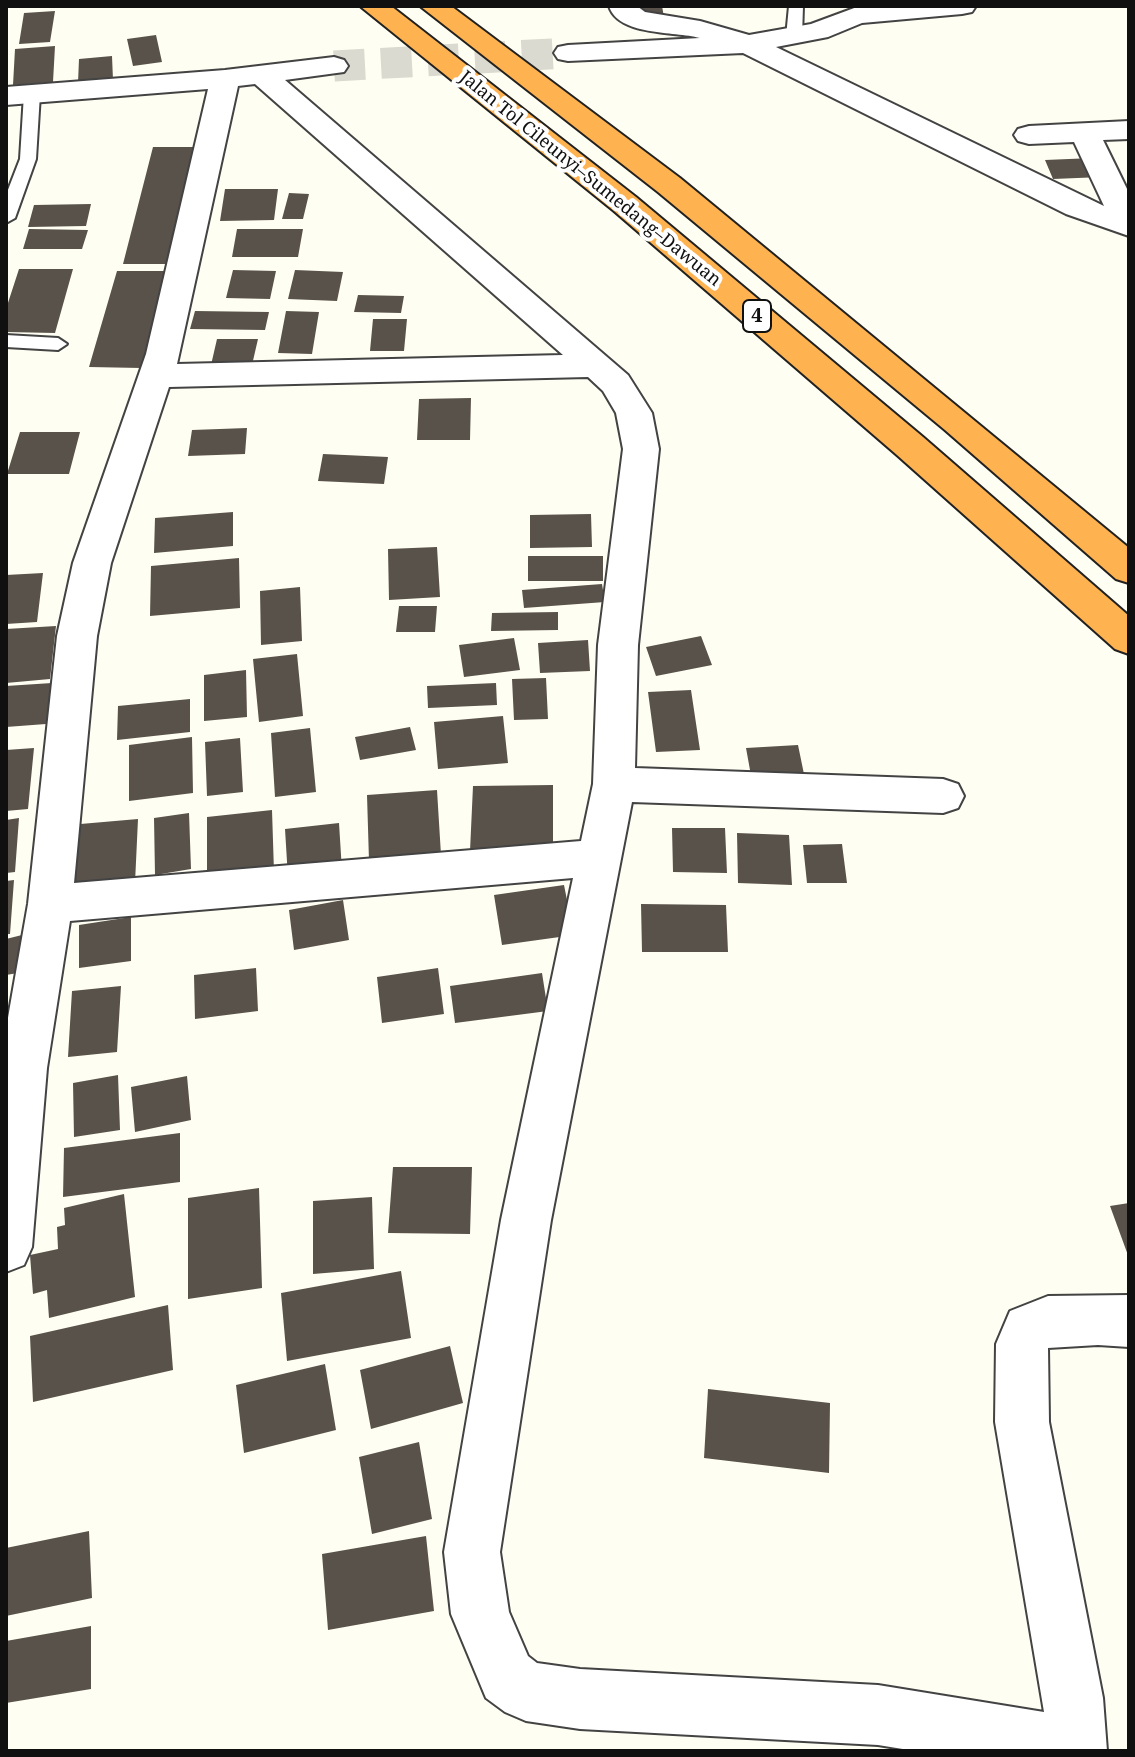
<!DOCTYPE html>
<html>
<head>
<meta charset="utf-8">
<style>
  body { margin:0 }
  #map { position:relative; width:1135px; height:1757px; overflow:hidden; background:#fffef2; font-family:"Noto Serif",serif }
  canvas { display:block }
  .frame { position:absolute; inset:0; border:8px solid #101010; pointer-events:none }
</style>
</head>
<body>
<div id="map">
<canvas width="1135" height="1757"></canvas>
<div class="frame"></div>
</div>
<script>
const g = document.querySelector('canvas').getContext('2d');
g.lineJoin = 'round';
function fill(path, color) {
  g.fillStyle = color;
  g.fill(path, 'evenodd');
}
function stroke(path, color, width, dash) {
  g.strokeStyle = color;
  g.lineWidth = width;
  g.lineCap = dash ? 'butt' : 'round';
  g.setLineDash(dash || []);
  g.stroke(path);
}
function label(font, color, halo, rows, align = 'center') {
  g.font = font + ' "Noto Serif",serif';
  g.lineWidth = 8;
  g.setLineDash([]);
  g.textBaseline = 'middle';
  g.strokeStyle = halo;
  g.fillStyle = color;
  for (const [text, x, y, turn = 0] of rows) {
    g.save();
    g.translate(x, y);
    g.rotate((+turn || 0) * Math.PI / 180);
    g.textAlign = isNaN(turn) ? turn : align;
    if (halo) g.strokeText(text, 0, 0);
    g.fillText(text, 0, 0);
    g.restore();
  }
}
const building = new Path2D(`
  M641,6H662L664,17H643Z
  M55,11L50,42L19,44L24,13Z
  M156,35L162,62L133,66L127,39Z
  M55,46L53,82L13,85L15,49Z
  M112,56L113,80L78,83L79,59Z
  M153,147H199L172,264H123Z
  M1093,158L1102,177L1053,179L1045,160Z
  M225,189H278L274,220L220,221Z
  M289,193L309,194L303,219H282Z
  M91,204L86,226L28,227L34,205Z
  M29,229L88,230L82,249H23Z
  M237,229H303L298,257H232Z
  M19,269H73L55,333L6,332V309Z
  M233,270L276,271L270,299L226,298Z
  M295,270L343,272L337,301L288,299Z
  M117,271H166L141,368L89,367Z
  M358,295L404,296L401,313L354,312Z
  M195,311L269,312L265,330L190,329Z
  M286,311L319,312L312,354L278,353Z
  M373,319H407L404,351H370Z
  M217,339H258L252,365H211Z
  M471,398L470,440H417L419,399Z
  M247,428L245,454L188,456L192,430Z
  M20,432H80L69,474H7Z
  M323,454L388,457L384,484L318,481Z
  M233,512V546L154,553L155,518Z
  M591,514L592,547L530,548V515Z
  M437,547L440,597L389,600L388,549Z
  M528,556H603V581H528Z
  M239,558L240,608L150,616L151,566Z
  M43,573L37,622L6,624V575Z
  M602,584L605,602L524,608L522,590Z
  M300,587L302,641L261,645L260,591Z
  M399,606H437L435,632H396Z
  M558,612V630L491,631L492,613Z
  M56,626L50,679L6,683V629Z
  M701,636L712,665L656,676L646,647Z
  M514,638L520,670L464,677L459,645Z
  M588,640L590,671L540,673L538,643Z
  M297,654L303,716L259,722L253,659Z
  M246,670L247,717L204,721V675Z
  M546,678L548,719L514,720L512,679Z
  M52,683L46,724L6,727V686Z
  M496,683L497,705L428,708L427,686Z
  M691,690L700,750L656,752L648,692Z
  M190,699V732L117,740L118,706Z
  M503,716L508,763L438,769L434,722Z
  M410,727L416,750L360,760L355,737Z
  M310,728L316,792L275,797L271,733Z
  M192,737L193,793L129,801V745Z
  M240,738L243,792L207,796L205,742Z
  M798,745L805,779L752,781L746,748Z
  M34,748L28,809L6,811V750Z
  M553,785V851H470L473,786Z
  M437,790L441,855L369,861L367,795Z
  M272,810L274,872L207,879V817Z
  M189,813L191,869L155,875L154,818Z
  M19,818L15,872L6,873V820Z
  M138,819L135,883L64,889L69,825Z
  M339,823L342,871L288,878L285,829Z
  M672,828H725L727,873L673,872Z
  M737,833L789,835L792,885L738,883Z
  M842,844L847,883H807L803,845Z
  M14,880L10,934H6V881Z
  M564,885L574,935L502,945L494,895Z
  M343,900L349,940L294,950L289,910Z
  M641,904L726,905L728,952H642Z
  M131,917V961L79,968V925Z
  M22,935L24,972L6,975V939Z
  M256,968L258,1011L195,1019L194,975Z
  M438,968L444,1014L382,1023L377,977Z
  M542,973L548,1011L455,1023L450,986Z
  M121,986L117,1052L68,1057L72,991Z
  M118,1075L120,1130L74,1137L73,1083Z
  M187,1076L191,1120L135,1132L131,1087Z
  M180,1133V1182L63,1197L64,1148Z
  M393,1167H472L470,1234L388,1233Z
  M259,1188L262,1288L188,1299V1198Z
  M124,1194L135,1297L49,1318L47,1290L33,1294L30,1255L58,1249L57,1227L65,1225L64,1208Z
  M372,1197L374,1269L313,1274V1201Z
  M1129,1203V1258L1110,1206Z
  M401,1271L411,1338L287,1361L281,1293Z
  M168,1305L173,1370L33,1402L30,1336Z
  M450,1346L463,1403L371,1429L360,1370Z
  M325,1364L336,1430L244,1453L236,1385Z
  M708,1389L830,1403L829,1473L704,1458Z
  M419,1442L432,1519L372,1534L359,1457Z
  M89,1531L92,1598L6,1616V1548Z
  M426,1536L434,1611L328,1630L322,1554Z
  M91,1626V1689L6,1703V1641Z`);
const streetTunnel = new Path2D(`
  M334,66L568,53`);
const lane = new Path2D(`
  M789,6H803L802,37L794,42L786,37Z
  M32,89L40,94L36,159L15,218L6,223V195L20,159L24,94Z
  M6,335L58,338L67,344L58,350L6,347Z`);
const street = new Path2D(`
  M609,6H637L645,12L700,21L749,35L811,24L857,7L976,6L972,12L962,14L862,23L828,37L776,47L1104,206L1074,142L1029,144L1018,141L1014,135L1018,129L1029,126L1129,121V139L1103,140L1129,193V236L1066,214L743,53L568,61L558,59L554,53L558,47L568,45L700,38C674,31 618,36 609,6Z
  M334,57L344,60L348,66L344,72L285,80L628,375L652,413L659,449L638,645L635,768L943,779L958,784L964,796L958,808L943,813L632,802L551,1220L500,1552L509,1612L528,1656L537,1663L580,1669L878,1685L1044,1712L995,1422L996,1344L1010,1311L1048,1296L1129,1295V1347L1098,1345L1048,1348L1049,1422L1103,1698L1107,1751H915L878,1745L580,1729L526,1721L505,1712L486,1698L451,1614L444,1552L501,1220L573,878L70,921L47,1068L32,1247L24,1265L6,1272V1029L28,904L57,636L73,563L146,354L208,89L6,105V87L225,70ZM255,84L563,355L177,364L238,86ZM588,377L603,391L616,413L623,449L598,645L593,784L581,841L74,883L97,636L111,563L169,387Z`);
const highway = new Path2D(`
  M360,6H391L636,197L923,437L1129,616V654L1115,649L897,455L614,211Z
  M420,6H451L680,178L1129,548V583L1116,579L945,430L658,192Z`);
const farStreetnames = [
  ["Jalan Tol Cileunyi–Sumedang–Dawuan",590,179,39]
];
const shields = [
  [757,316,28]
];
const shieldNames = [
  ["4",757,316]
];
fill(building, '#59524b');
stroke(streetTunnel, '#dbdad0', 31, [31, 16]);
stroke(lane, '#434343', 4);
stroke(street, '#434343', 4);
stroke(highway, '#212121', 4);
fill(lane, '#fff');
fill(street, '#fff');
fill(highway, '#ffb250');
label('18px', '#101010', '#fff', farStreetnames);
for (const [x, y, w] of shields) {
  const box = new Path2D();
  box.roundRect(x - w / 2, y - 16, w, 32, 6);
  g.fillStyle = '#fff';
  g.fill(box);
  stroke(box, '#101010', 2);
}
label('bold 20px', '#101010', null, shieldNames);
</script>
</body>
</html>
